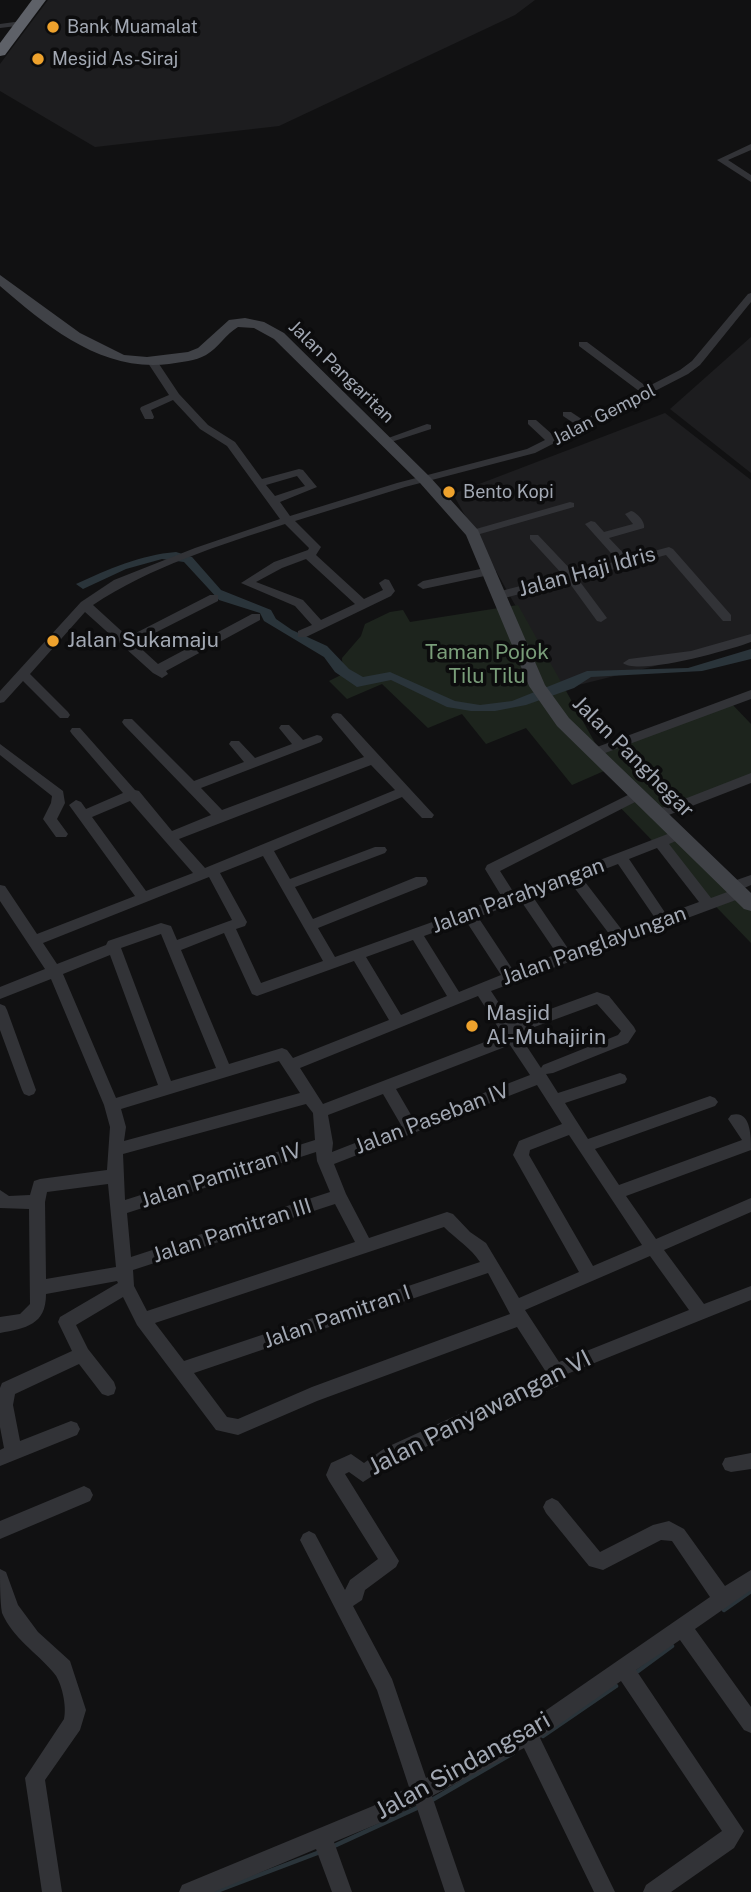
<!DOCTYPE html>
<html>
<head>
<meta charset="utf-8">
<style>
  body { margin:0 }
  canvas { display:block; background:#111112 }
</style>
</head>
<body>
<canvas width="751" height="1892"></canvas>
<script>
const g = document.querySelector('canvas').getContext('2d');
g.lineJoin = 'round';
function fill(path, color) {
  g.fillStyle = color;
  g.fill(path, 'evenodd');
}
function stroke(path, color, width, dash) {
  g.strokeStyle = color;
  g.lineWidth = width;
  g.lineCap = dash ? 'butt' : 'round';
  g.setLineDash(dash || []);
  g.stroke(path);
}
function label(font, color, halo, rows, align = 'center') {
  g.font = font + ' "Public Sans",sans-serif';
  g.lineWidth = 7;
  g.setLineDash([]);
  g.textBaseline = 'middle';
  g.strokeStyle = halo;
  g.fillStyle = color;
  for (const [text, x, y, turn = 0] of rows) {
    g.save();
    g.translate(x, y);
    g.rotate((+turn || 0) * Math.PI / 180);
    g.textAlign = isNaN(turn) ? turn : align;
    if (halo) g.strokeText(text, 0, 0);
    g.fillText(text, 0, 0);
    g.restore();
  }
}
const built = new Path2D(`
  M48,0H535L515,15L279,126L95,147L0,91V64Z
  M751,337V473L670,409Z
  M665,413L751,480V635L683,659L562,689L453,494Z`);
const green = new Path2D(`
  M518,605L599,750L730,702L751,724V779L656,813L751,901V943L616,803L628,795L604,771L572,785L526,728L486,744L462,714L428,728L382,684L347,699L329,681L343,674L342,658L361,636L365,624L390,612L403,610L410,622Z`);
const water = new Path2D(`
  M176,552L192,557L221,590L271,610L276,619L292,630L327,646L349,669L363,677L390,672L455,701L480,705L512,701L587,671L688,668L751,649V659L702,671L591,677L574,688L526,705L495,711H471L447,707L391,680L357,687L335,672L324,657L264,621L260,613L219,600L184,562L162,559L126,569L83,589L76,584C109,569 140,555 176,552Z`);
const stream = new Path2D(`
  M724,1610L751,1591
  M638,1671L672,1646
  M543,1736L616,1686
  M432,1800L513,1753
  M334,1846L419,1807
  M214,1892L320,1852`);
const street = new Path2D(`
  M22,21H25V25L0,28V24Z
  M751,144V150L728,160L751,175V182L717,160Z
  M751,293V302L700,365L688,374L653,392L652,395L646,396L589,425L588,428L582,429L535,453L405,487L295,521L321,547L316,555L364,599L383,590L379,583L385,579L389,580L395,591L391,596L306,637H298V631L312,625L295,606L241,583L274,562L308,550L309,548L285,524C220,545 150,567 93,605L128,637L210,595H218V601L135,643L158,664L252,614H260V620L166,671L168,674L162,678L153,673L85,612L30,674L68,712L70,715L68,718H60L23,681L4,702L0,703V691L81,602L114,580L195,548L280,519L227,446L200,429L173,400L151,410L154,417L153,419H145L140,409L141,407L169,395L146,360L147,358H155L179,394L208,425L235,442L262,479L299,469L303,470L317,487L280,502L290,516L397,483L527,449L545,440L528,424V420H536L553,435L575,424L563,416V412H571L583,420L639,391L579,346V342H587L647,387L680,370L692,361L748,294ZM297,476L305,486L275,496L266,485ZM306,559L355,604L321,620L303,600L256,582L282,568Z
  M427,424L431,425V429L385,444L380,441Z
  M570,502L574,503V507L473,536L467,533L469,531Z
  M631,511C637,512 646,523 644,528L609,538L628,558L669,547L673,549L731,615V621H723L666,555L578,579L607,618L601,622L597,621L568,581L501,599L495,595L497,592L563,575L530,539V535H538L573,572L618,561L585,524L591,521L595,522L604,532L633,524L625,514Z
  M490,567L496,571L494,574L423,589L417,585L423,581Z
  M751,634V642C730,650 638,676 623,663L629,659L691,651Z
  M751,690V699L597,756H589L587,753L589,750Z
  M337,713L341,714L434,815L432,818H422L402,797L274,851L290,879L375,847H385L387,850L385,853L295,887L313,919L416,877H426L428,881L426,885L318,928L335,957L502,897L485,869L487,865L636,791L641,793L642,796L641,799L500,871L514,893L678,830L685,835L683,838L669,844L711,898L730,891L726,887L728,883L751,875V885L742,889L746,893L744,897L491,991L512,1023L597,992L609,996L634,1027L636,1031L628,1043L553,1073L546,1074L558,1093L620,1073L625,1075L627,1079L625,1083L565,1103L588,1139L710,1096L715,1098L718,1102L715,1106L595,1149L619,1185L742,1140L728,1119L731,1115C751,1109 751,1136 751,1150L626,1196L656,1239L751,1198V1212L664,1250L704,1304L751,1286V1300L562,1376L558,1386L397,1460L363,1482L349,1472L345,1474L399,1561L396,1567L365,1590L362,1600L353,1606L392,1679L426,1778L513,1733L710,1597L672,1541L661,1540L603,1570L589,1566L546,1513L543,1507L546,1501L552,1498L558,1501L600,1552L653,1525L669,1521L684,1529L725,1586L751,1570V1590L695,1629L751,1707V1733L744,1730L680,1640L636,1670L744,1831L734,1848L671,1892H643L646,1885L722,1831L621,1681L540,1738L615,1892H594L524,1748L432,1796L465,1892H445L416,1805L387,1820L334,1842L352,1892H332L316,1849L214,1892H179L182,1885L373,1806L409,1787L377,1690L300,1540L303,1534L309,1531L315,1534L345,1590L350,1580L378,1559L329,1481L326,1475L331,1463L351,1454L364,1463L385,1448L545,1375L546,1372L517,1327L317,1401L238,1435L216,1430L137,1325L123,1297L76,1325L88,1349L114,1382L116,1388L114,1394L108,1396L102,1394L79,1364L15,1394L13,1405L20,1441L71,1421L77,1423L80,1429L77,1435L0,1466V1450L4,1448L0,1427V1388L2,1383L72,1351L58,1322L60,1317L118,1283L117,1281L46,1294C46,1325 26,1328 0,1333V1317L20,1314L30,1304L29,1209L0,1208V1190L9,1196L30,1195L34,1181L40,1179L107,1170L110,1127L104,1105L51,979L0,999V987L45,969L0,901V885L5,886L37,934L135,896L69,805L76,800L81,802L86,809L123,793L72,734L70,731L72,728H80L135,790L139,791L172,831L211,815L124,725L122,722L124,719H132L194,781L244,762L229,744L231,741H239L255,758L292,744L279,728L281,725H289L303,740L317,735L321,736L323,739L321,742L201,788L222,810L364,757L333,720L331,717L333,714ZM371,765L395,790L205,868L179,839ZM130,801L193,873L146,891L92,817ZM657,848L699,902L666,914L629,859ZM263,856L323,961L261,983L236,929L245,926L247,922L220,873ZM618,864L655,918L622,930L582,878ZM209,877L232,920L177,940L171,926L161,923L108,941L106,945L57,964L43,943ZM570,882L610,935L569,950L533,897ZM521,901L557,954L513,970L478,917ZM466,921L501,975L459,992L424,936ZM224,933L252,994L257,996L354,961L389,1020L293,1058L287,1050L282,1048L229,1064L181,950ZM161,934L216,1068L171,1081L121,948ZM413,940L447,996L401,1015L366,957ZM110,955L158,1085L116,1098L63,974ZM478,996L503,1035L323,1104L300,1068ZM597,1004L621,1031L618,1035L543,1065L541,1068L518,1033ZM510,1045L530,1075L414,1120L396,1089ZM279,1061L300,1093L124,1141L126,1127L121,1109ZM537,1085L562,1124L519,1141L513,1155L579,1272L519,1298L486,1243L470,1232L453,1214L447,1212L369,1238L346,1194L334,1164ZM383,1094L401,1125L332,1152L333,1143L328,1115ZM306,1104L313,1113L315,1140L125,1200L123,1154ZM569,1135L642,1245L593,1266L529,1155L530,1150ZM316,1152L317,1161L330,1192L131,1257L127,1213ZM108,1184L116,1267L46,1279L45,1202L47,1192ZM335,1204L355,1242L147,1311L134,1286L133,1270ZM444,1227C456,1239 471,1248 480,1262L184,1361L155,1323ZM650,1256L689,1310L559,1362L525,1310ZM488,1273L510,1314L312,1387L238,1419L227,1417L194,1373Z
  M0,744L63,791L65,803L57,819L68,834L66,837H56L43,819L51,803L52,796L0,755Z
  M751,773V783L661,818H651L649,815L651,812Z
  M0,1004L5,1006L7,1010L36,1090L34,1094L29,1096L24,1094L22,1090L0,1030Z
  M751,1453V1469L731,1472L725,1470L722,1464L725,1458Z
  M84,1486L90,1489L93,1495L90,1501L0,1539V1521Z
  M0,1569L6,1572L18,1605L38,1632L70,1661L86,1710L80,1730L45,1780L62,1892H42L25,1778L64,1719C67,1707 62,1681 53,1672C36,1652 13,1638 2,1613C0,1601 0,1582 0,1569Z`);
const secondary = new Path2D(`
  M0,275L80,333L124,355L147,357L188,352L198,348L229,320L245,318L264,322L284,333L430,477L478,530L545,685L569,718L751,893V911L744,909L557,726L529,686L466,535L420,483L274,339L254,328L238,327C226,334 218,348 206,355C195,361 182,362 169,364C102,372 49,328 0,286Z`);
const highway = new Path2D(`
  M32,0H46L5,55L0,56V43Z`);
const markers = [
  [53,27,7,"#eea22d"],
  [38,59,7,"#eea22d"],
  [449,492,7,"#eea22d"],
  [53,641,7,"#eea22d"],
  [472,1026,7,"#eea22d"]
];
const farPoinames = [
  ["Bank Muamalat",67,27],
  ["Mesjid As-Siraj",52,59],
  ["Bento Kopi",463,492]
];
const farStreetnames = [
  ["Jalan Pangaritan",341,372,44],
  ["Jalan Gempol",604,415,-27]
];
const streetNames = [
  ["Jalan Haji Idris",587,572,-15],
  ["Jalan Panghegar",633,757,45],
  ["Jalan Parahyangan",518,896,-20],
  ["Jalan Panglayungan",594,946,-20],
  ["Jalan Paseban IV",432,1119,-21],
  ["Jalan Pamitran IV",221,1176,-18],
  ["Jalan Pamitran III",232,1231,-18],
  ["Jalan Pamitran I",337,1317,-19]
];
const poiNames = [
  ["Jalan Sukamaju",67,641],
  ["Masjid",486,1014],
  ["Al-Muhajirin",486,1038]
];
const parkNames = [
  ["Taman Pojok",487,653],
  ["Tilu Tilu",487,677]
];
const nearStreetnames = [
  ["Jalan Panyawangan VI",480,1413,-27],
  ["Jalan Sindangsari",463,1766,-29]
];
fill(built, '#1d1d1f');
fill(green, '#1d241d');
fill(water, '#2a343a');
stroke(stream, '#2a343a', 4.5);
fill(street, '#323337');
fill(secondary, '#404247');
fill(highway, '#5e6168');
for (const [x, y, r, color] of markers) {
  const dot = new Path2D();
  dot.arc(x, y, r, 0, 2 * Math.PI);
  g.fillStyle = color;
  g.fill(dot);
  stroke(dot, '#0c0c0d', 2.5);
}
label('18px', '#a2a8b3', '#0c0c0d', farPoinames, 'left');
label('18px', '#a2a8b3', '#0c0c0d', farStreetnames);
label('21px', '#a2a8b3', '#0c0c0d', streetNames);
label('21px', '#a2a8b3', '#0c0c0d', poiNames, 'left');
label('21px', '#799d79', '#0c0c0d', parkNames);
label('24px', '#a2a8b3', '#0c0c0d', nearStreetnames);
</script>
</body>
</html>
